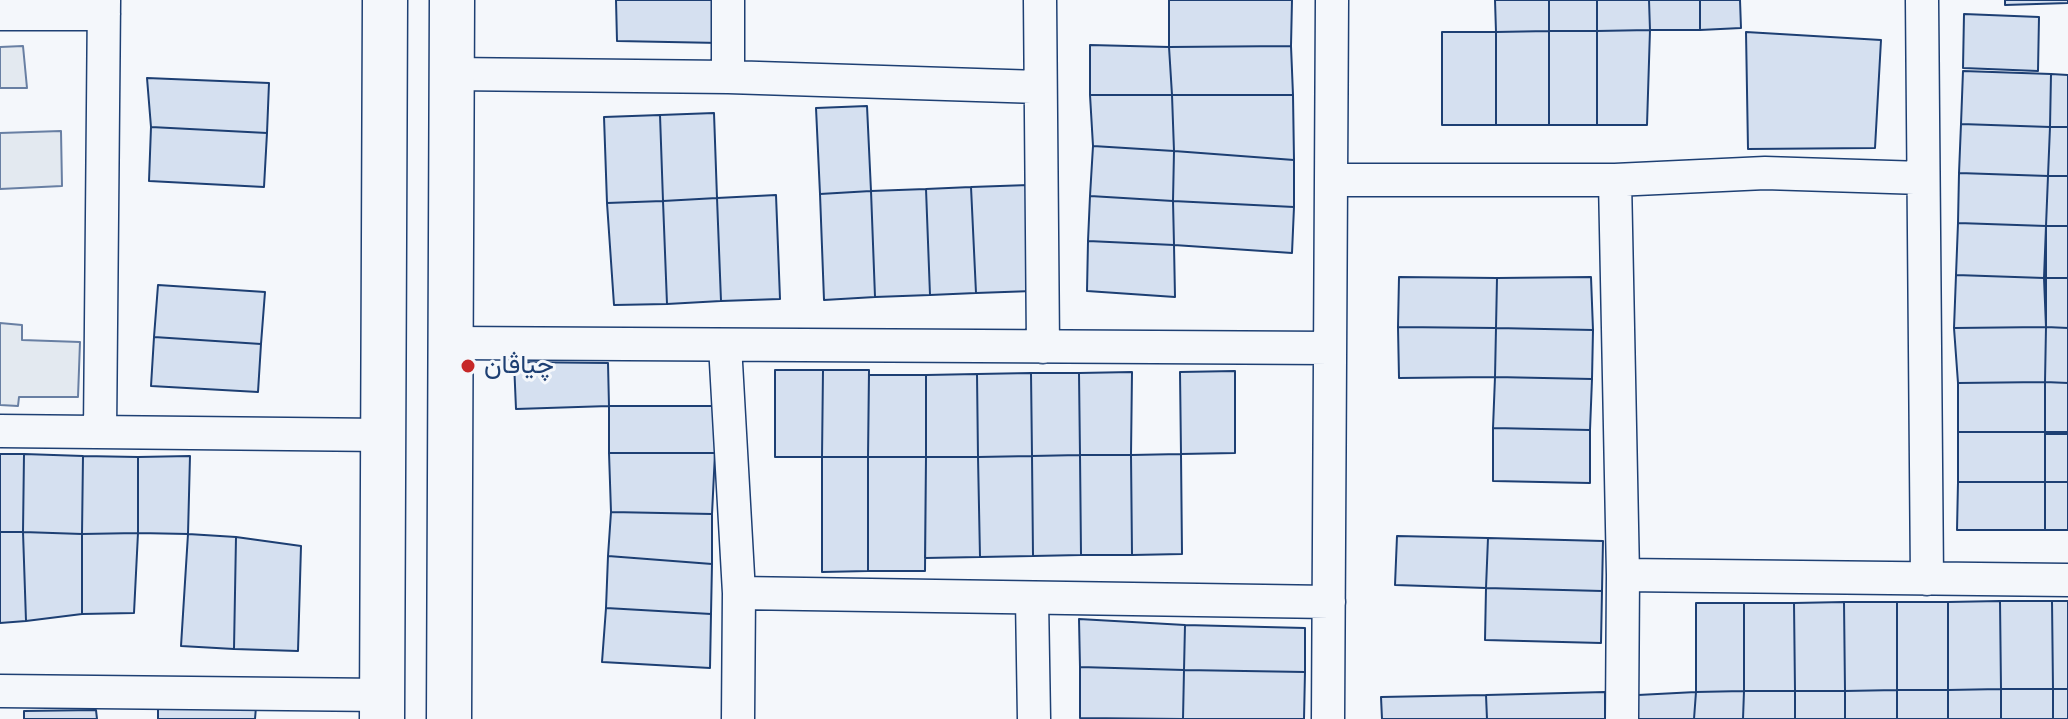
<!DOCTYPE html>
<html>
<head>
<meta charset="utf-8">
<style>
  body { margin:0 }
  canvas { display:block; background:#f4f7fb }
</style>
</head>
<body>
<canvas width="2068" height="719"></canvas>
<script>
const g = document.querySelector('canvas').getContext('2d');
g.lineJoin = 'round';
function fill(path, color) {
  g.fillStyle = color;
  g.fill(path, 'evenodd');
}
function stroke(path, color, width, dash) {
  g.strokeStyle = color;
  g.lineWidth = width;
  g.lineCap = dash ? 'butt' : 'round';
  g.setLineDash(dash || []);
  g.stroke(path);
}
function label(font, color, halo, rows, align = 'center') {
  g.font = font + ' "Sofia Sans Condensed",Vazirmatn,sans-serif';
  g.lineWidth = 6;
  g.setLineDash([]);
  g.textBaseline = 'middle';
  g.strokeStyle = halo;
  g.fillStyle = color;
  for (const [text, x, y, turn = 0] of rows) {
    g.save();
    g.translate(x, y);
    g.rotate((+turn || 0) * Math.PI / 180);
    g.textAlign = isNaN(turn) ? turn : align;
    if (halo) g.strokeText(text, 0, 0);
    g.fillText(text, 0, 0);
    g.restore();
  }
}
const green = new Path2D(`
  M23,46L27,88H0V47Z
  M61,131L62,186L0,189V133Z
  M0,323L22,325V340L80,342L78,397H19L18,406L0,405Z`);
const building = new Path2D(`
  M616,0H719L720,43L617,41Z
  M1169,0H1292L1291,46L1169,47Z
  M1495,0H1549V31L1496,32Z
  M1549,0H1597V31H1549Z
  M1597,0H1649L1650,30L1597,31Z
  M1649,0H1700V30H1650Z
  M1700,0H1740L1741,28L1700,30Z
  M2005,0H2068V3L2005,5Z
  M1964,14L2039,17L2038,71L1963,68Z
  M1650,30L1647,125H1597V31Z
  M1549,31H1597V125H1549Z
  M1549,31V125H1496V32Z
  M1442,32H1496V125H1442Z
  M1746,32L1881,40L1875,148L1748,149Z
  M1090,45L1169,47L1172,95H1090Z
  M1291,46L1293,95H1172L1169,47Z
  M1963,71L2051,74L2050,127L1961,124Z
  M2051,74L2068,75V127H2050Z
  M147,78L269,83L267,133L151,127Z
  M1090,95H1172L1174,151L1093,146Z
  M1172,95H1293L1294,160L1174,151Z
  M867,106L871,191L820,194L816,108Z
  M714,113L717,198L663,201L660,115Z
  M660,115L663,201L607,203L604,117Z
  M1961,124L2050,127L2048,176L1959,173Z
  M151,127L267,133L264,187L149,181Z
  M2050,127H2068V176H2048Z
  M1093,146L1174,151L1173,201L1090,196Z
  M1174,151L1294,160V207L1173,201Z
  M1959,173L2048,176L2046,226L1958,223Z
  M2048,176H2068V226H2046Z
  M1029,185L1033,291L976,293L971,187Z
  M971,187L976,293L930,295L926,189Z
  M926,189L930,295L875,297L871,191Z
  M871,191L875,297L824,300L820,194Z
  M776,195L780,299L721,301L717,198Z
  M1090,196L1173,201L1174,245L1088,241Z
  M717,198L721,301L667,304L663,201Z
  M663,201L667,304L614,305L607,203Z
  M1173,201L1294,207L1292,253L1174,245Z
  M1958,223L2046,226L2044,278L1956,275Z
  M2046,226H2068V278H2046Z
  M1088,241L1174,245L1175,297L1087,291Z
  M1956,275L2044,278L2046,327L1954,328Z
  M1399,277L1497,278L1496,328L1398,327Z
  M1591,277L1593,330L1496,328L1497,278Z
  M2046,278H2068V328L2046,327Z
  M158,285L265,292L261,344L154,337Z
  M1398,327L1496,328L1495,377L1399,378Z
  M2046,327L2068,328V383L2045,382Z
  M2046,327L2045,382L1958,383L1954,328Z
  M1496,328L1593,330L1592,379L1495,377Z
  M154,337L261,344L258,392L151,386Z
  M514,362L608,363L609,406L516,409Z
  M775,370H823L822,457H775Z
  M823,370H869L868,457H822Z
  M1235,371V453L1181,454L1180,372Z
  M1132,372L1131,455H1080L1079,373Z
  M1031,373H1079L1080,455L1032,456Z
  M1031,373L1032,456L978,457L977,374Z
  M977,374L978,457H926V375Z
  M869,375H926V457H868Z
  M1495,377L1592,379L1590,430L1493,428Z
  M2045,382L2068,383V432H2045Z
  M2045,382V432H1958V383Z
  M609,406H715V453H609Z
  M1493,428L1590,430V483L1493,481Z
  M1958,432H2045V482H1958Z
  M2045,434H2068V482H2045Z
  M609,453H715L712,514L611,512Z
  M0,454H24L23,532H0Z
  M24,454L83,456L82,534L23,532Z
  M1181,454L1182,554L1132,555L1131,455Z
  M1080,455L1081,555L1033,556L1032,456Z
  M1080,455H1131L1132,555H1081Z
  M83,456L138,457V533L82,534Z
  M190,456L188,534L138,533V457Z
  M1032,456L1033,556L980,557L978,457Z
  M822,457H868V571L822,572Z
  M868,457H926L925,571H868Z
  M926,457H978L980,557L925,558Z
  M1958,482H2045V530H1957Z
  M2045,482H2068V530H2045Z
  M611,512L712,514V564L608,556Z
  M0,532H23L26,621L0,623Z
  M23,532L82,534V614L26,621Z
  M138,533L134,613L82,614V534Z
  M188,534L236,537L234,649L181,646Z
  M1397,536L1488,538L1486,588L1395,585Z
  M236,537L301,546L298,651L234,649Z
  M1488,538L1603,541L1602,591L1486,588Z
  M608,556L712,564L711,614L606,608Z
  M1486,588L1602,591L1601,643L1485,640Z
  M2000,601H2052L2053,689H2001Z
  M2000,601L2001,689L1948,690V602Z
  M2052,601H2068V689H2053Z
  M1844,602L1845,691H1795L1794,603Z
  M1844,602H1897V690L1845,691Z
  M1897,602H1948V690H1897Z
  M1696,603H1744V691L1696,692Z
  M1744,603H1794L1795,691H1744Z
  M606,608L711,614L710,668L602,662Z
  M1079,619L1185,625L1184,670L1080,667Z
  M1185,625L1305,628V672L1184,670Z
  M1080,667L1184,670L1183,719L1080,718Z
  M1184,670L1305,672L1304,719H1183Z
  M2001,689V719H1948V690Z
  M2001,689H2053V719H2001Z
  M2053,689H2068V719H2053Z
  M1897,690H1948V719H1897Z
  M1897,690V719H1845V691Z
  M1744,691H1795V719H1743Z
  M1744,691L1743,719H1694L1696,692Z
  M1795,691H1845V719H1795Z
  M1605,692V719H1487L1486,695Z
  M1696,692L1694,719H1638V695Z
  M1486,695L1487,719H1382L1381,697Z
  M158,704L256,707L255,719H158Z
  M96,710L97,719H24V711Z`);
const street = new Path2D(`
  M1040,0L1043,347
  M1922,0L1927,579
  M0,14H104
  M452,74L728,77L1039,87
  M728,77V0
  M1331,180H1615L1765,173L1922,178
  M1615,180L1623,575L1622,719
  M451,343L1330,348
  M725,345L739,593L738,719
  M0,431L383,435
  M100,432L104,0
  M1623,575L2068,580
  M739,593L1329,602
  M1032,599L1034,719
  M0,691L382,695
  M1328,719L1332,0`);
const secondary = new Path2D(`
  M382,719L385,0
  M449,719L452,0`);
const markers = [
  [468,366,8,"#c62828"]
];
const poiNames = [
  ["چياڤان",484,366]
];
fill(green, '#e3e9f0');
stroke(green, '#687fa3', 2);
fill(building, '#d5e0f0');
stroke(building, '#1d3f73', 2);
stroke(street, '#1d3f73', 35);
stroke(secondary, '#1d3f73', 47);
stroke(street, '#f4f7fb', 32);
stroke(secondary, '#f4f7fb', 44);
for (const [x, y, r, color] of markers) {
  const dot = new Path2D();
  dot.arc(x, y, r, 0, 2 * Math.PI);
  g.fillStyle = color;
  g.fill(dot);
  stroke(dot, '#f4f7fb', 3);
}
label('26px', '#1d3f73', '#f4f7fb', poiNames, 'left');
</script>
</body>
</html>
